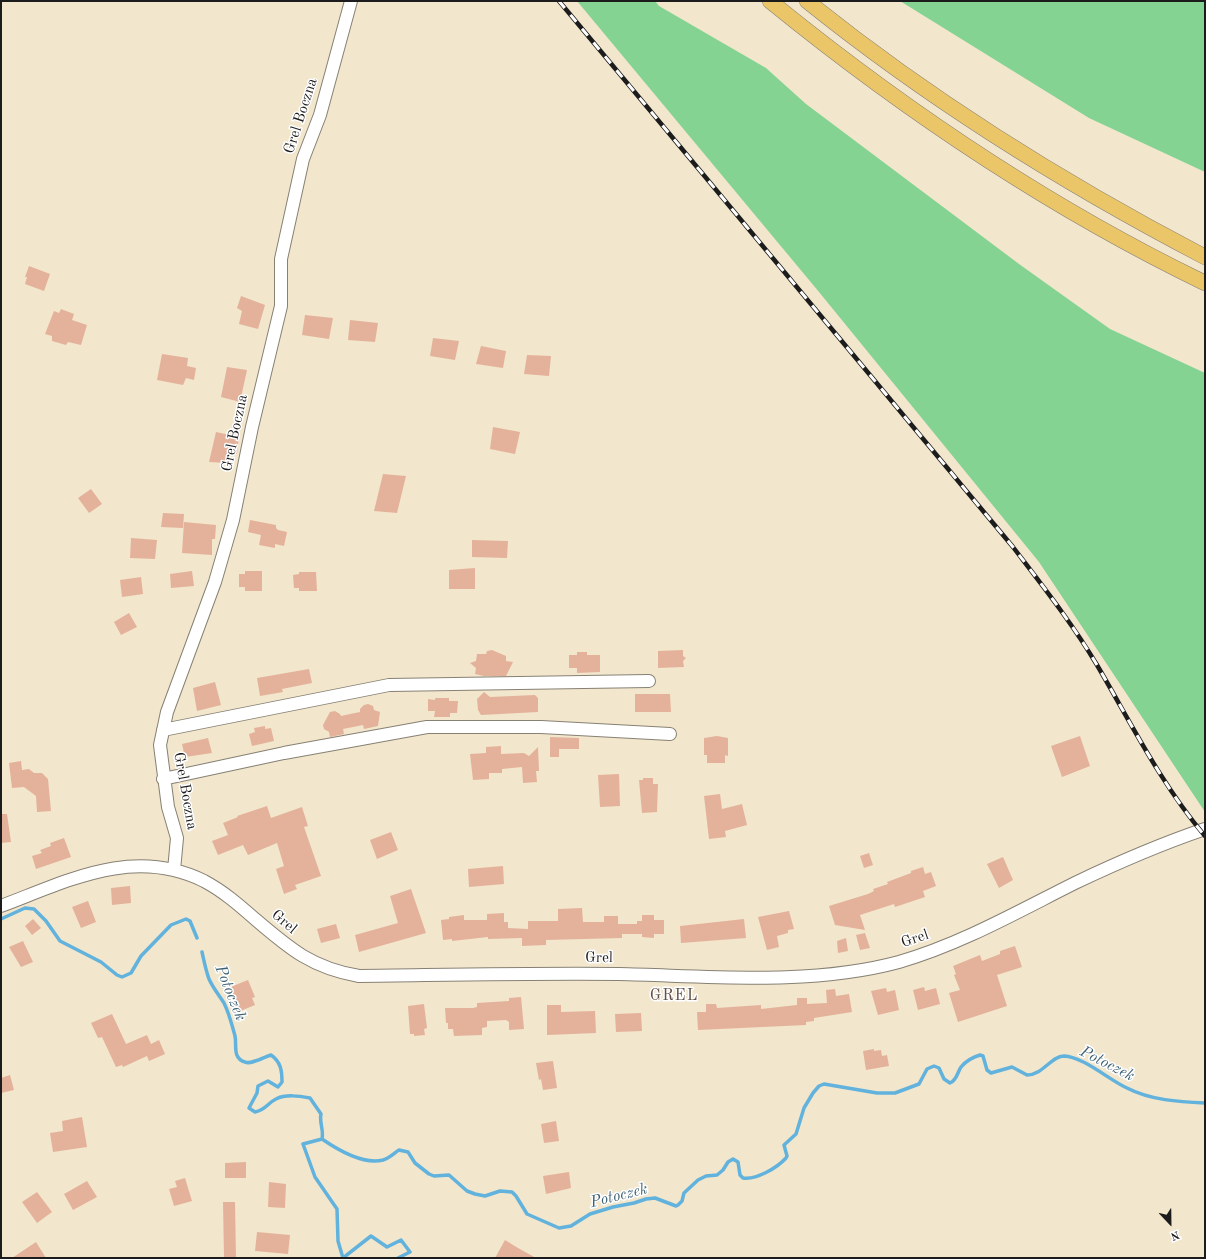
<!DOCTYPE html>
<html>
<head>
<meta charset="utf-8">
<style>
  body { margin:0 }
  #map { position:relative; width:1206px; height:1259px; overflow:hidden; background:#f2e6cd; font-family:"Old Standard TT",serif }
  canvas { display:block }
  .frame { position:absolute; inset:0; border:2px solid #1c1c1c; pointer-events:none }
  .north { position:absolute; left:1150px; top:1203px; width:40px; height:40px; -webkit-text-stroke:3px #fff; paint-order:stroke; rotate:158deg; font-size:11px; font-weight:700; line-height:16px; text-align:center; color:#1c1c1c }
  .north::after { content:''; display:block; margin:auto; width:14px; height:18px; background:#1c1c1c; clip-path:polygon(50% 0,100% 100%,50% 72%,0 100%) }
</style>
</head>
<body>
<div id="map">
<canvas width="1206" height="1259"></canvas>
<div class="frame"></div>
<div class="north">N</div>
</div>
<script>
const g = document.querySelector('canvas').getContext('2d');
g.lineJoin = 'round';
function fill(path, color) {
  g.fillStyle = color;
  g.fill(path, 'evenodd');
}
function stroke(path, color, width, dash) {
  g.strokeStyle = color;
  g.lineWidth = width;
  g.lineCap = dash ? 'butt' : 'round';
  g.setLineDash(dash || []);
  g.stroke(path);
}
function label(font, color, halo, rows, align = 'center') {
  g.font = font + ' "Old Standard TT",serif';
  g.lineWidth = 3;
  g.setLineDash([]);
  g.textBaseline = 'middle';
  g.strokeStyle = halo;
  g.fillStyle = color;
  for (const [text, x, y, turn = 0] of rows) {
    g.save();
    g.translate(x, y);
    g.rotate((+turn || 0) * Math.PI / 180);
    g.textAlign = isNaN(turn) ? turn : align;
    if (halo) g.strokeText(text, 0, 0);
    g.fillText(text, 0, 0);
    g.restore();
  }
}
const green = new Path2D(`
  M577,1H655L659,6L766,68L806,104L1019,264L1110,329L1205,373V812L1039,562L819,292Z
  M900,1H1205V172L1089,118Z`);
const stream = new Path2D(`
  M1,919L25,908L34,909L46,921L60,941L101,962L117,975L122,977L131,973L141,956L171,925L186,919L190,921L197,938
  M202,952C204,961 206,971 209,979C213,988 219,995 224,1003C229,1013 232,1025 235,1036C237,1045 232,1058 245,1062C251,1065 264,1057 271,1055C281,1062 282,1071 282,1082L278,1087L268,1081L258,1086L257,1093L249,1108L255,1112C267,1109 266,1104 276,1099C286,1094 299,1096 310,1098L321,1114C319,1123 324,1129 322,1139
  M322,1139C338,1150 363,1165 383,1160C390,1158 394,1153 399,1150L408,1152L415,1163L429,1174L434,1176L449,1175L467,1191L475,1194L485,1196L500,1191L512,1192L516,1196L527,1214L559,1228L571,1226L590,1214L613,1207L634,1203L646,1199L655,1198L676,1206L678,1205L682,1201L684,1193L698,1180L706,1176L717,1175L723,1170L728,1162L733,1159L738,1162L740,1175L743,1178C756,1180 777,1168 786,1158L787,1156L784,1145L796,1134L804,1108L813,1093L819,1086L824,1084L877,1093H895L919,1084L927,1069L934,1066L939,1068L944,1079L950,1083C957,1080 957,1073 961,1067C966,1061 973,1057 980,1055L983,1056L987,1070L991,1073L1012,1067L1027,1075C1043,1075 1051,1056 1064,1056C1084,1057 1109,1080 1127,1088C1150,1100 1179,1102 1205,1103
  M322,1139L303,1144L315,1177L337,1209L338,1241L343,1258L371,1236L387,1247L401,1240L410,1252L398,1258`);
const building = new Path2D(`
  M29,266L50,274L44,291L25,284L27,277H25Z
  M241,296L265,305L258,329L239,324L242,311L237,308Z
  M61,309L74,314L72,320L87,325L81,345L68,342L66,345L52,341V336L45,334L54,311L59,313Z
  M305,315L333,318L329,339L302,335Z
  M350,320L378,323L375,342L348,340Z
  M433,338L459,341L455,360L430,356Z
  M481,346L506,351L503,368L476,364Z
  M162,354L188,358L187,366L196,368L194,380L186,378L183,385L157,380Z
  M527,355L551,356L549,376L524,374Z
  M227,367L247,370L240,402L221,397Z
  M493,427L520,432L515,454L490,449Z
  M216,432L239,437L237,454L228,452L226,463L209,462Z
  M383,474L406,476L397,513L374,511Z
  M91,489L102,504L89,513L78,498Z
  M163,513L184,514L183,528L161,527Z
  M250,520L276,525V528L278,530L287,532L284,546L275,544V548L259,545L261,535L248,532Z
  M184,522L216,525L215,539H212V555L182,553Z
  M131,538L157,540L155,559L130,558Z
  M472,540L508,541L507,558L472,557Z
  M475,568V589H449V570Z
  M192,571L194,586L171,588L170,574Z
  M245,571H262V591H245V587H239V574H245Z
  M299,572H316L317,591H299V588H294L293,575L299,574Z
  M141,577L143,594L122,597L120,580Z
  M129,613L137,627L121,635L114,622Z
  M492,650L506,656V661L513,662L506,676H484L475,674L476,668L470,663L476,661L477,654H486L487,651Z
  M683,650V656L686,658L683,661L684,667L658,668V651Z
  M577,652H587V655H600V672L577,673V668H569V655H577Z
  M309,669L312,683L282,689L283,692L260,696L257,678Z
  M215,682L221,705L197,711L193,688Z
  M484,692L490,697L535,695L538,698V712L481,715L478,710L477,699Z
  M635,694H670L671,712H635Z
  M435,698H449V701H458L457,713H450V717H434L435,711H428V699L435,700Z
  M368,704L373,706L374,710L380,712L378,726L364,729L363,725L343,729L344,734L330,737L329,732L324,729L323,725L330,712L335,711L340,714L341,716L350,714L360,712V709L364,705Z
  M265,726V729L271,728L274,741L252,746L249,734L255,732L254,728Z
  M717,736L728,738V756L725,755V763H707V755H704V738Z
  M1080,736L1090,766L1062,777L1051,746Z
  M550,737L579,738V749H559V757H550Z
  M208,738L212,753L185,757L182,744Z
  M501,746V754L524,753L529,756L538,747L539,771H536L537,782L523,783L522,767L502,769V773H489V779L473,780L470,754L486,753V747Z
  M21,761L22,770L29,769L34,773H42L48,779L51,811L37,812L36,796L24,787L12,788L9,763Z
  M619,774L620,806L600,807L598,775Z
  M643,778H653V784H658L657,812L642,813L639,780H643Z
  M720,794L722,809L742,804L747,825L725,831L726,837L709,839L704,796Z
  M267,806L271,818L302,807L308,826L304,827L321,876L295,885L297,889L284,894L276,869L284,866L277,843L248,855L243,845L218,855L212,841L228,835L223,823L238,817L237,816Z
  M1,814H7L11,842L1,843Z
  M391,832L398,850L377,859L370,840Z
  M64,838L71,857L36,869L32,856L42,853L40,850L51,846L50,843Z
  M869,853L873,865L864,868L860,856Z
  M1003,857L1013,880L999,888L987,864Z
  M503,866L504,884L469,887L468,869Z
  M923,867L925,874L931,872L936,886L923,891L925,897L895,907L894,904L860,915L865,930L835,925L829,906L868,894L874,891L873,889L888,884L887,882L911,873V871Z
  M130,886L131,903L112,905L111,888Z
  M411,889L426,933L359,952L355,935L398,923L390,896Z
  M88,901L96,922L81,928L72,907Z
  M582,908L583,922H604V916H618V924H637V921H642V915H654V920H664V934H654V938L642,937V934H622V938L546,940V945L522,946V938L488,939V937L452,941V939L443,940L441,920L449,919V917L464,915V920H487V914L504,913V922H508V928L528,929V921H558V909Z
  M789,911L794,929L788,930V933L777,936L779,947L767,950L758,917Z
  M33,919L41,928L32,935L25,926Z
  M744,919L746,938L681,943L680,926Z
  M336,924L340,938L321,943L317,929Z
  M865,933L870,948L860,950L856,935Z
  M846,938L848,951L838,953L837,941Z
  M23,941L33,962L21,967L9,947Z
  M1015,946L1022,967L997,975L1007,1006L958,1022L949,993L960,990L954,975L956,974L953,966L980,955L982,961L1000,954V951Z
  M248,980L255,997L252,998L255,1005L238,1012L228,988Z
  M924,987L925,991L936,988L940,1004L918,1010L913,990Z
  M886,988L887,992L895,990L899,1010L878,1015L871,991Z
  M835,989L836,996L849,994L852,1012L814,1018V1021L806,1022V1025L698,1030L697,1012H706V1004H716L717,1008L761,1005V1009L797,1005V998H807V1004L827,1003L826,990Z
  M521,997L524,1029L509,1030V1022L506,1020L487,1021V1027L482,1028V1035L454,1036L453,1029H448V1023H446L445,1008H473L477,1007V1003L509,1001V998Z
  M424,1004L427,1028L424,1029L425,1035L414,1036V1034H410L408,1006Z
  M547,1005H561V1012L595,1011L596,1033L547,1035Z
  M641,1013L642,1031L616,1032L615,1014Z
  M112,1014L126,1044L147,1035L151,1044L159,1040L165,1054L149,1061L147,1056L123,1067L122,1065L116,1067L102,1037L98,1038L91,1023Z
  M874,1049V1051L881,1050L882,1056L887,1055L889,1066L866,1070L863,1051Z
  M553,1061L557,1088L543,1090L541,1079L539,1080L536,1063Z
  M10,1075L14,1090L1,1093V1078Z
  M82,1117L87,1147L53,1152L50,1133L63,1131L62,1121Z
  M556,1121L559,1141L544,1143L541,1124Z
  M246,1162V1178H225V1163Z
  M569,1172L571,1188L546,1194L543,1176Z
  M185,1178L192,1201L174,1206L169,1189L177,1187L175,1181Z
  M87,1181L97,1197L73,1210L64,1194Z
  M269,1182L286,1184L285,1208L268,1207Z
  M37,1192L52,1212L37,1223L22,1202Z
  M223,1202H235L236,1258H224Z
  M257,1232L290,1235L288,1254L255,1251Z
  M505,1240L518,1248L536,1258H495Z
  M36,1242L46,1258H12Z`);
const minor = new Path2D(`
  M163,730L389,685L649,681
  M163,779L284,753L427,727H541L670,734
  M174,870L177,838L168,807L160,745L167,712L215,582L233,520L252,427L281,306V259L303,159L320,115L351,1
  M1,906C68,881 133,846 204,881C223,891 239,905 255,919C290,949 312,968 359,976C446,975 532,973 619,974C710,976 810,986 899,962C961,944 1017,912 1075,883C1117,863 1161,844 1205,829`);
const major = new Path2D(`
  M770,1C904,110 1050,208 1205,283
  M807,1C930,100 1065,184 1205,257`);
const rail = new Path2D(`
  M559,1L1013,547C1042,585 1072,623 1097,665C1131,723 1161,784 1205,836`);
const streetNames = [
  ["Grel Boczna",301,116,-72],
  ["Grel Boczna",235,433,-78],
  ["Grel Boczna",185,791,80],
  ["Grel",284,922,40],
  ["Grel",915,939,-19],
  ["Grel",599,958,1]
];
const waterNames = [
  ["Potoczek",230,993,68],
  ["Potoczek",1107,1064,27],
  ["Potoczek",619,1196,-14]
];
const neighbourhoodNames = [
  ["GREL",674,996]
];
fill(green, '#84d392');
stroke(stream, '#61b2dc', 3.5);
fill(building, '#e4b29a');
stroke(minor, '#878174', 14);
stroke(major, '#878174', 16);
stroke(minor, '#fff', 12);
stroke(major, '#ebc669', 15);
stroke(rail, '#1c1c1c', 4.5);
stroke(rail, '#fff', 3, [9]);
label('15px', '#1c1c1c', '#fff', streetNames);
label('italic 16px', '#3b6072', '#fff', waterNames);
g.letterSpacing = '1px';
label('16px', '#625048', '#fff', neighbourhoodNames);
g.letterSpacing = '0px';
</script>
</body>
</html>
